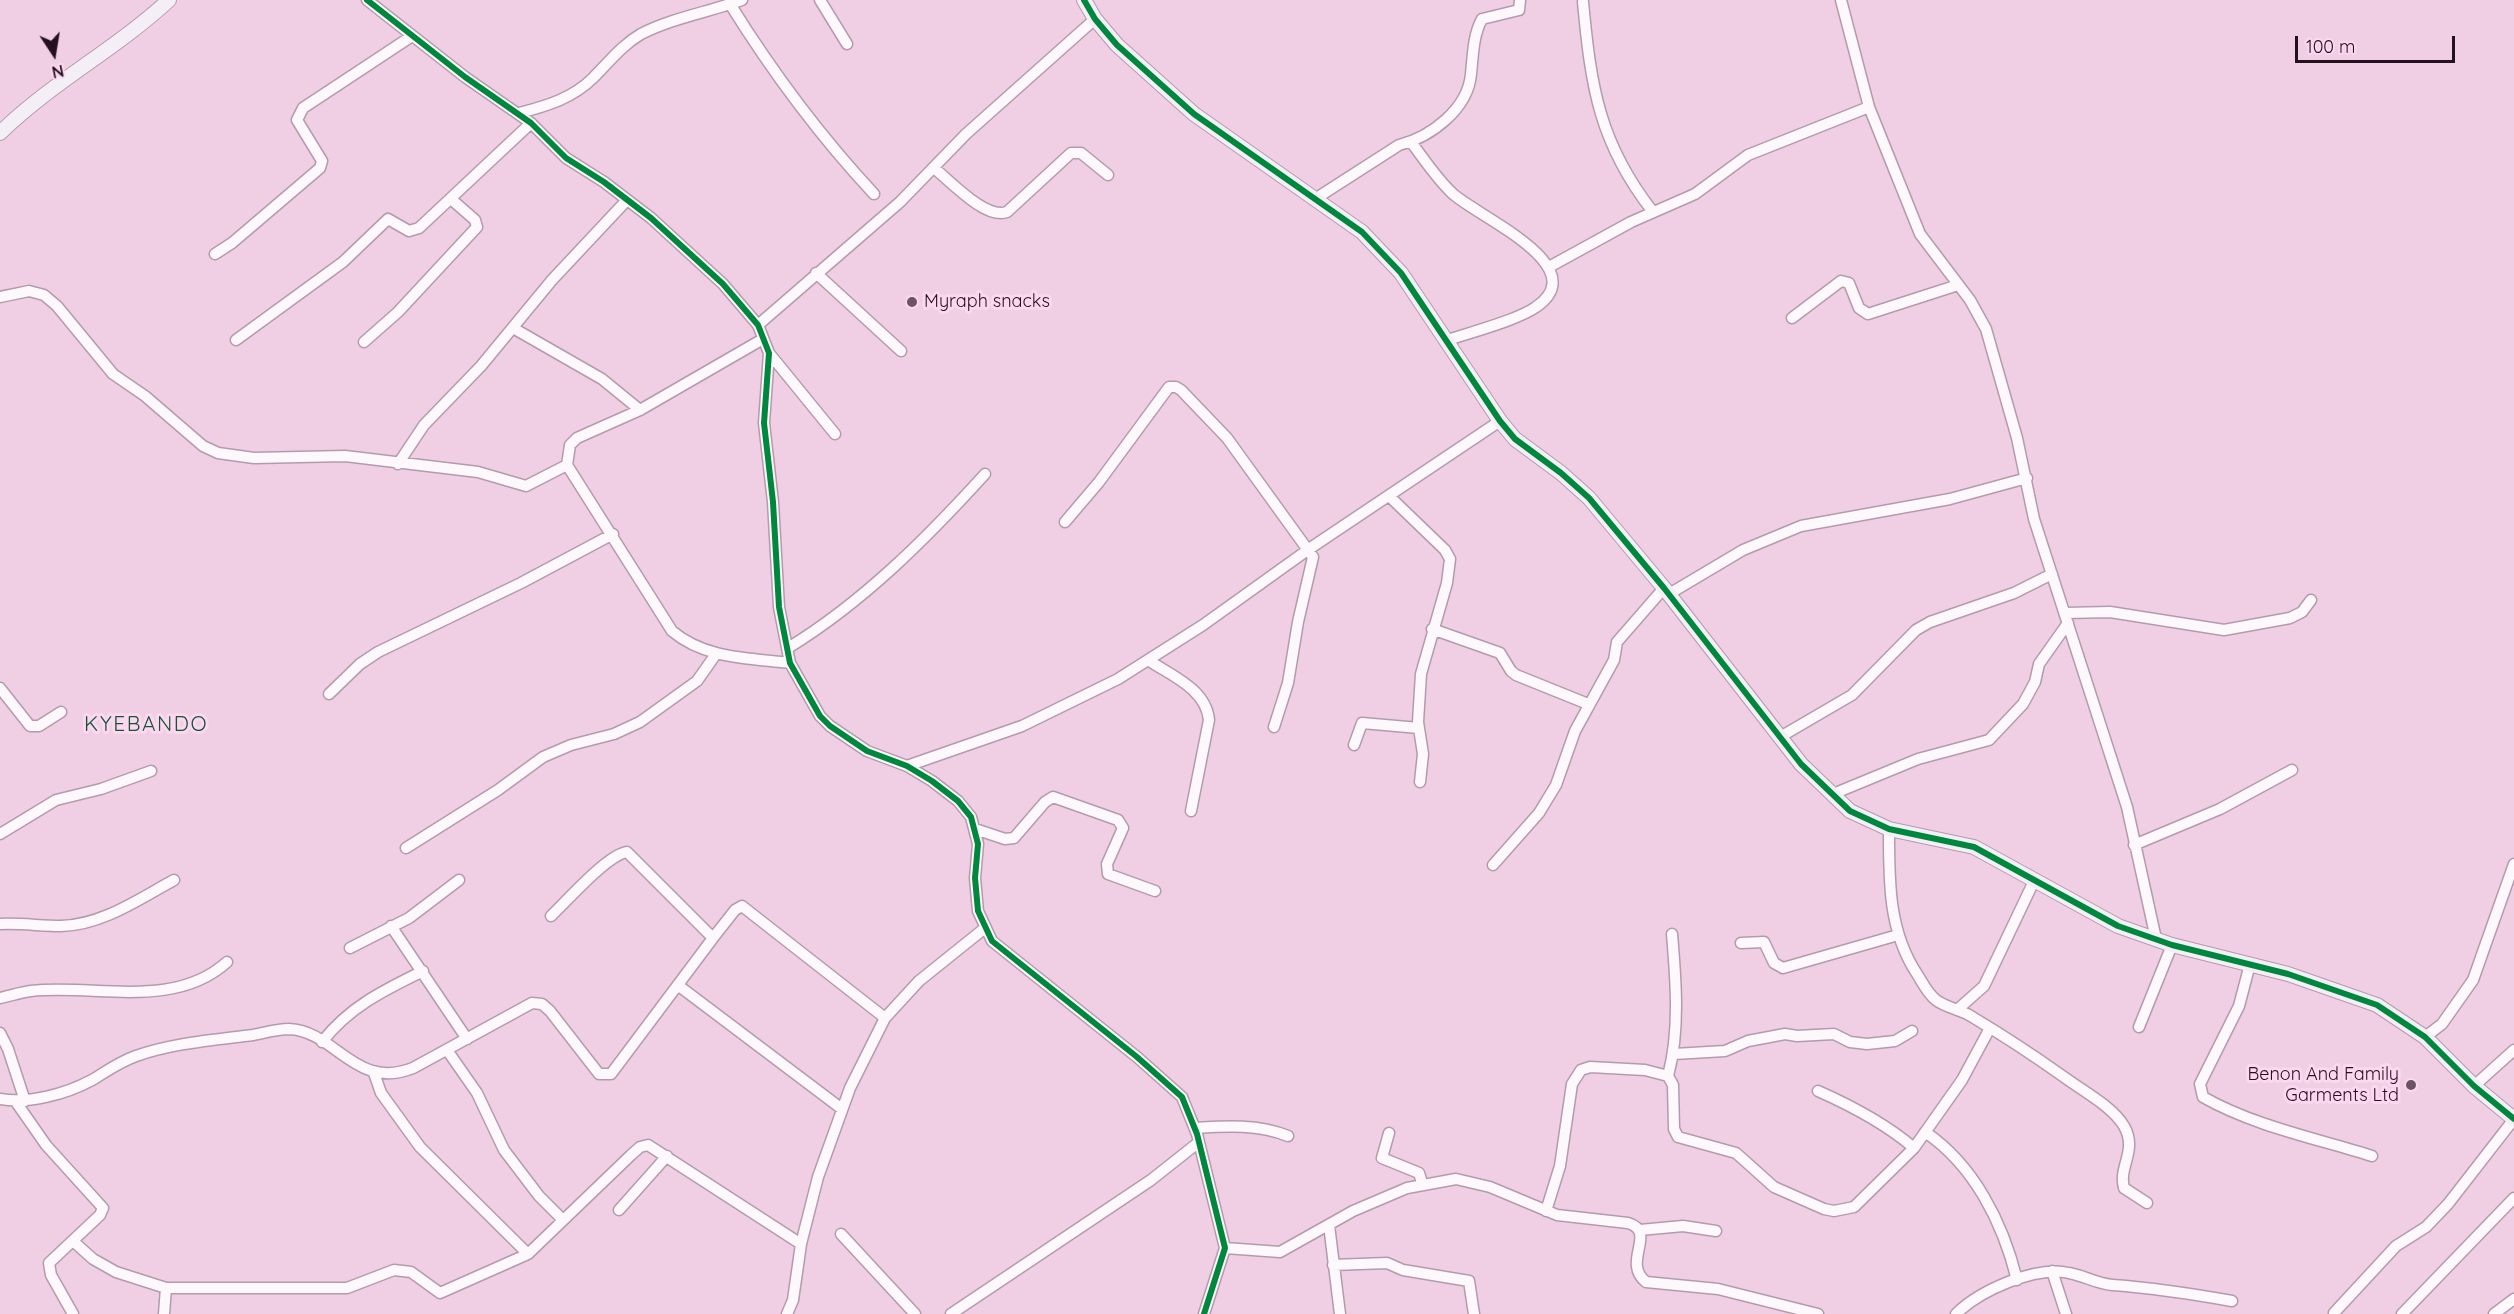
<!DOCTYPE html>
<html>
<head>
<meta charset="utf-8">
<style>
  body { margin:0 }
  #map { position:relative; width:2514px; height:1314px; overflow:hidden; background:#f0cfe5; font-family:Quicksand,sans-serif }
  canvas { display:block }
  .north { position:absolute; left:24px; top:24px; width:60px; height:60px; -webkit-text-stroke:4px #fcd7f0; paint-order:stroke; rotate:168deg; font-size:16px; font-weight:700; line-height:24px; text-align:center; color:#25101f }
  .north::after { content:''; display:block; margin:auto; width:21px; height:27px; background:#25101f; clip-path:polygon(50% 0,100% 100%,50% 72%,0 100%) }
  .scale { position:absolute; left:2295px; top:36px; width:160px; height:27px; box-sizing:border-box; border:3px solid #25101f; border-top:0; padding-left:8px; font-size:18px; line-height:21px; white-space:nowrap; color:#25101f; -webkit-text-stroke:4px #fcd7f0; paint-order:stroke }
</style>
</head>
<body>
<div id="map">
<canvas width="2514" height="1314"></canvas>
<div class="north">N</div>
<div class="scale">100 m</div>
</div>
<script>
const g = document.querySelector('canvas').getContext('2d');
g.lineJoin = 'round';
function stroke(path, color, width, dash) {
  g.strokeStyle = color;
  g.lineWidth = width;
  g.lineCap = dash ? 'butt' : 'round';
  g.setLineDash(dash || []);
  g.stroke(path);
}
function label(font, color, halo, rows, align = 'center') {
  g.font = font + ' Quicksand,sans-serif';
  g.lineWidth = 6;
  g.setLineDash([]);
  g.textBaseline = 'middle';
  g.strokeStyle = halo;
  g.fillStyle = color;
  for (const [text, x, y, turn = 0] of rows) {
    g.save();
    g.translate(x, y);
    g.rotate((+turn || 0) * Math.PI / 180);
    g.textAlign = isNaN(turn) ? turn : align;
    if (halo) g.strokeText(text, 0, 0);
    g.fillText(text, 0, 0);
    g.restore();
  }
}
const street = new Path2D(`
  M367,0L465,77L531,123L566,158L604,182L651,218L723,284L758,325L769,353L764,423L773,502L779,607L790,663L820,716L830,726L867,751L907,766L932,781L958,801L971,817L978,844L975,878L978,911L992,941L1137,1057L1182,1097L1197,1134L1225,1248L1204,1314
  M820,0L847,44
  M1841,0L1869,107L1920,234L1970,300L1986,329L2017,438L2034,519L2127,807L2156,939
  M1583,2C1591,87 1599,143 1653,212
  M730,4C773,73 819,135 874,194
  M519,113C547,106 573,98 593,78C609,62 622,45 641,34C672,18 709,12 742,0
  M1411,142C1424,159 1436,178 1452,193C1476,216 1596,266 1536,307C1518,320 1468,333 1445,341
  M934,168C950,181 986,220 1007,212L1071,153H1081L1108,175
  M1315,199L1399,145C1431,137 1468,109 1471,74C1473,56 1473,35 1482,19L1519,10L1520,0
  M215,254L232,243L320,168L322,161L297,120L303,108L412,36
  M1549,267L1631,222L1695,194L1748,155L1869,107
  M816,273L901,351
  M0,297L29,291L44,295L57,306L113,374L145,396L203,446L218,453L254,458L345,456L478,472L526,486L567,465
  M1792,318L1841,281L1849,283L1859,308L1868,314L1958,285
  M758,325L900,202L966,134L1095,19
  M513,328L602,379L640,410
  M763,339L640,410L577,438L570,445L567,465L672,631C705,659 749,658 790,663
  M236,340L343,262L388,219L409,231L419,228L531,123
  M364,342L398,312L477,227L475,220L451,199
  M769,353L835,434
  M398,464L424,425L481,366L552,280L627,200
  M1389,496L1445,550L1450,559L1447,583L1421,674L1418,722L1423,754L1420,782
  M1065,522L1099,482L1169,387H1176L1181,390L1227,438L1313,557L1298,622L1288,683L1274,727
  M1669,594L1743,550L1801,526L1950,499L2027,478
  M2065,613L2110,612L2224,630L2290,618L2302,612L2311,600
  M1432,629L1500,653L1511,671L1516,675L1588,704
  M788,648C863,602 926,539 985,474
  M1148,660C1172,676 1206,689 1209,720L1191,811
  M0,688L30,726H39L61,712
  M329,694L360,664L378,652L521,583L613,534
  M1780,737L1852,695L1916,630L1930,622L2014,593L2052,574
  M1354,745L1362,723L1419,728
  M907,766L1022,726L1118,679L1203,625L1309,549L1500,421
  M1833,794L1918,759L1989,740L2023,704L2035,682L2039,664L2068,623
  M975,829L1005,839L1014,838L1045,802L1053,797L1118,820L1123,828L1107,864L1108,874L1155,891
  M1889,829C1889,880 1888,930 1917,974C1923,983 1927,993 1936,1000C1945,1007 1958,1009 1969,1015C2001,1034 2033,1055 2064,1077C2083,1091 2112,1106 2124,1126C2138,1151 2118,1166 2124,1188L2147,1203
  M0,834L56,800L101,789L151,771
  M2134,845L2220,809L2292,770
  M406,848L498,790L543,757L571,745L614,734L640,722L697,681L716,654
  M1493,865L1539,813L1556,785L1575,731L1614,660L1617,642L1664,588
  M551,916C568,900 607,855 627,852L713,938
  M0,924C21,923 41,926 61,926C102,925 139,899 174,880
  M391,926L467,1039
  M1741,943L1764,942L1774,963L1783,968L1898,935
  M350,948L409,918L459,880
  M2250,964L2239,1006L2200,1084L2203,1097C2254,1126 2315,1138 2372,1156
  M679,986L842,1109
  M0,998C10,996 21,992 31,991C95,984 174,1010 227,962
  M1957,1010L1984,986L2035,879
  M2139,1027L2172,945
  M0,1033L8,1049L25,1101
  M2425,1037L2442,1024L2473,980L2514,864
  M322,1042C349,1007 384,990 423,971
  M447,1050L477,1093L504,1150L539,1196L562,1219
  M1674,1054L1725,1051L1748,1041L1785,1034L1797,1036L1834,1034L1850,1042L1867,1044L1895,1041L1912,1031
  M374,1073L381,1093L420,1147L528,1254
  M1668,1076C1680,1031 1676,981 1672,934
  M2474,1086L2514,1050
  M1818,1091C1852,1106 1886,1124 1914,1148
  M0,1099C29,1104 66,1094 92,1080C107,1071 119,1062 136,1056C173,1043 214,1040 253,1035C264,1033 277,1029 289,1029C336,1031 355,1091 413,1068L532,1003L542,1004L550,1011L599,1074H611L713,938L735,910L742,906L885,1018
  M16,1102L46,1145L103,1208L100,1215L49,1263L51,1275L73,1314
  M1195,1128C1227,1126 1258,1124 1288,1136
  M1925,1132C1974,1165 2003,1223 2017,1280
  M1389,1133L1382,1158L1419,1173L1422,1183
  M619,1210L667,1156
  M1546,1211L1560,1166L1572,1084L1581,1070L1590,1067L1645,1070L1668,1076L1673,1085L1674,1129L1678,1137L1736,1153L1774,1187L1824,1209L1834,1211L1854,1207L1914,1148L1962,1080L1990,1028
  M1329,1225L1340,1314
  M1640,1230L1683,1226L1716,1231
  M841,1234L915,1314
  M74,1242L93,1259L116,1272L166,1288H347L394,1270L411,1272L440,1293L528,1254L631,1155L640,1147L648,1145L801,1244
  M1225,1248L1280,1252L1353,1211L1407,1188L1456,1179L1490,1187L1557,1215L1628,1223C1658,1232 1621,1262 1646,1282L1718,1289L1818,1314
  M1333,1265L1387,1263L1403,1270L1469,1281L1474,1314
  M2052,1271L2066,1314
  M2334,1313L2396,1246L2426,1227L2448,1204L2514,1119
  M164,1314L166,1288
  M787,1314L793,1300L801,1244L818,1177L850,1088L885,1018L919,981L985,928
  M951,1314L1151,1180L1199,1142
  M1956,1314C1979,1291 2036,1265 2069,1273C2085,1276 2097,1284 2113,1285C2153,1288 2193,1294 2232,1301
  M2402,1314L2514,1198
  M2494,1314L2514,1299`);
const secondary = new Path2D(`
  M1084,0L1095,19L1117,45L1194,114L1362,232L1401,273L1500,421L1515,439L1561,473L1589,498L1664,588L1801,764L1850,811L1889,829L1974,847L2118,926L2172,945L2288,974L2377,1005L2425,1037L2474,1086L2514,1119
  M0,133C51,83 116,49 169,0`);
const cycleway = new Path2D(`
  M367,0L465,77L531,123L566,158L604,182L651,218L723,284L758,325L769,353L764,423L773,502L779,607L790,663L820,716L830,726L867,751L907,766L932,781L958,801L971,817L978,844L975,878L978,911L992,941L1137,1057L1182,1097L1197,1134L1225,1248L1204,1314
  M1084,0L1095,19L1117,45L1194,114L1362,232L1401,273L1500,421L1515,439L1561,473L1589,498L1664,588L1801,764L1850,811L1889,829L1974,847L2118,926L2172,945L2288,974L2377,1005L2425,1037L2474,1086L2514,1119`);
const markers = [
  [912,302,6,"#6c5364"],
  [2411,1085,6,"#6c5364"]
];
const poiNames = [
  ["Myraph snacks",924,302],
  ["Benon And Family",2399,1075,"right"],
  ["Garments Ltd",2399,1096,"right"]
];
const quarterNames = [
  ["KYEBANDO",146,725]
];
stroke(street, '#b49bac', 13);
stroke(secondary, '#b49bac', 16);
stroke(street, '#fdf8fb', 10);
stroke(secondary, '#f4eff6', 14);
stroke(cycleway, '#00873e', 6);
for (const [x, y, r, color] of markers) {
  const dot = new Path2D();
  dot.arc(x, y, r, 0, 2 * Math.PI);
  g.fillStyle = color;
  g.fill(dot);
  stroke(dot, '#fcd7f0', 2);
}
label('18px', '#25101f', '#fcd7f0', poiNames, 'left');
g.letterSpacing = '1.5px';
label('21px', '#155437', '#fcd7f0', quarterNames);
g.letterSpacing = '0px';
</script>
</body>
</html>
